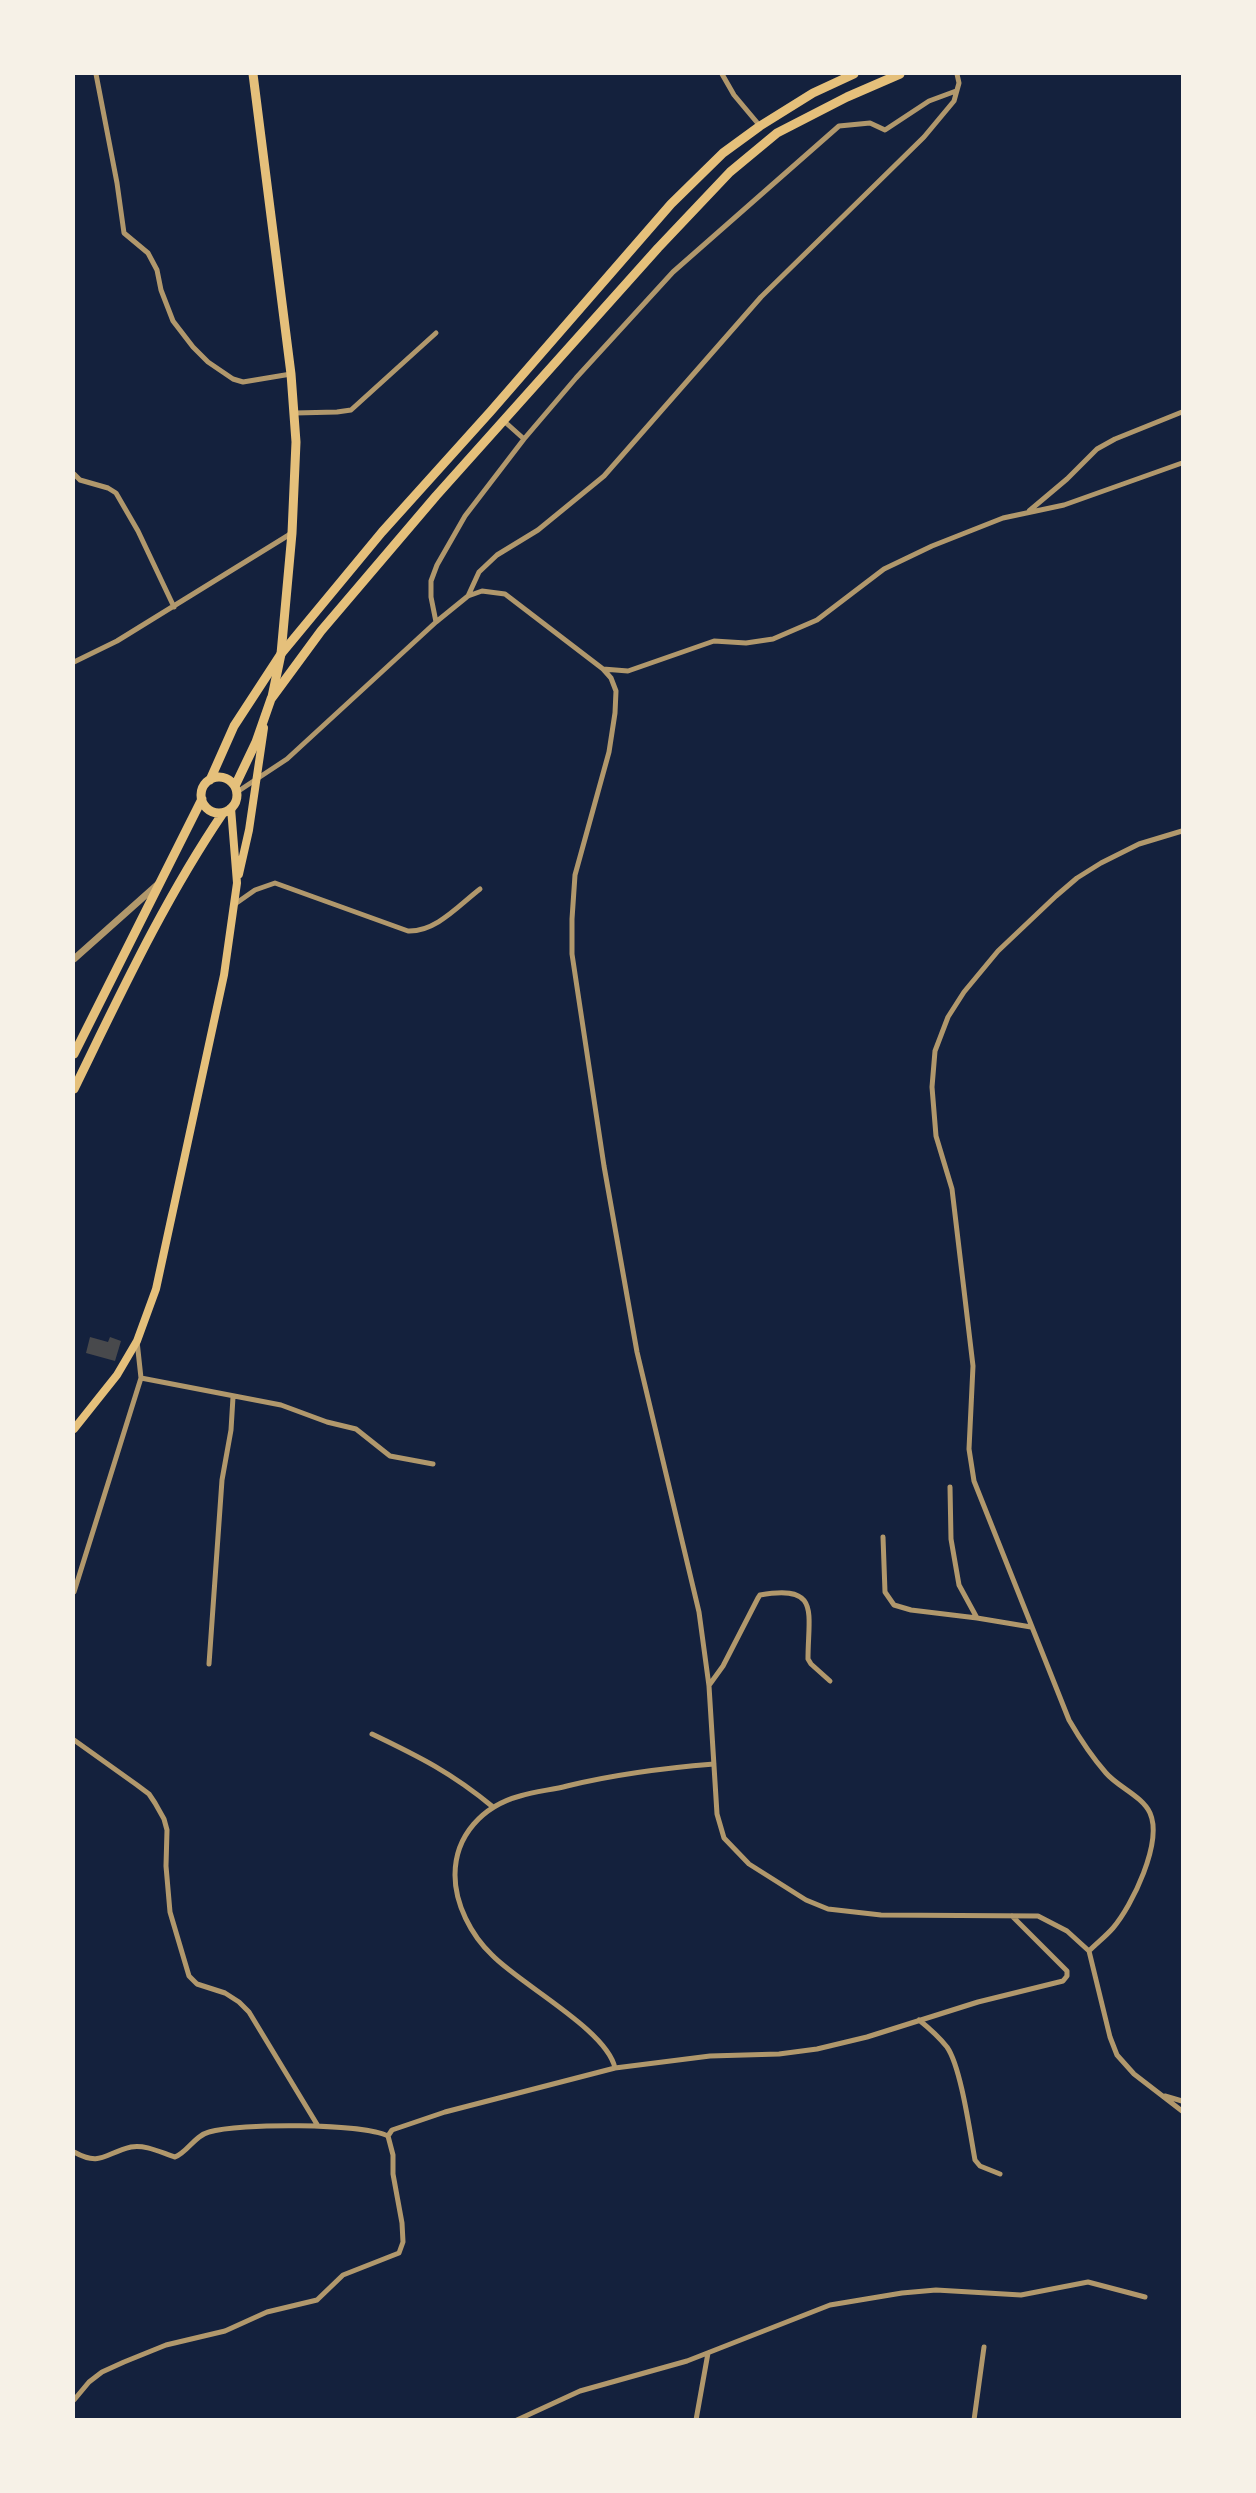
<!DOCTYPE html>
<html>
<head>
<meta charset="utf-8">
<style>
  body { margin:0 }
  #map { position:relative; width:1256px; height:2493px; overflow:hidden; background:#14213d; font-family:"Exo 2",sans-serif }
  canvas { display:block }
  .frame { position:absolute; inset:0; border:75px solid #f6f1e7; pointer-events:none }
</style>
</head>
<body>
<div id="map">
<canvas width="1256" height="2493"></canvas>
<div class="frame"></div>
</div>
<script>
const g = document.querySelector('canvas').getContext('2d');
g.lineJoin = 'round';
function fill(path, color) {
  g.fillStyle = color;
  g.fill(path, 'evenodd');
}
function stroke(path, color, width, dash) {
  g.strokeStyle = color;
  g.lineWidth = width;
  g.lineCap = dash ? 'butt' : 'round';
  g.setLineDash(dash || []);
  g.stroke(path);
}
const building = new Path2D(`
  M90,1337L108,1342L110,1337L121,1341L115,1361L86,1353Z`);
const minor = new Path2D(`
  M96,74L117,183L124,233L148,253L157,270L161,290L173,321L193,347L208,362L233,379L243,382L291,374
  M722,74L734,95L760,126
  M295,413L337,412L351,410L436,333
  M505,422L524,439
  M74,474L80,480L108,488L116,493L138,531L174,607
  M1029,511L1067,479L1097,449L1115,439L1182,412
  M468,596L479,572L497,555L538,530L604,476L761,297L924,137L954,101L959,83L957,74
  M436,622L431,597V581L437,565L465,516L524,439L576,378L673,272L839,126L870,123L885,130L929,101L956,91
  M74,662L117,641L292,533
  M603,669L628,671L714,641L746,643L773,639L817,620L884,569L932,546L1003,518L1064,505L1182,463
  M237,792L287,759L436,622L468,596L482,591L505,594L603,669L611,678L616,691L615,713L609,752L575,875L572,919V954L604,1166L637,1352L699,1612L709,1686L717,1814L724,1838L749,1864L806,1900L828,1909L881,1915L1038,1916L1067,1931L1089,1951L1110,2037L1117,2055L1134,2074L1182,2111
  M235,904L255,890L275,883L408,931C436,932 459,905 480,889
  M141,1378L281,1405L327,1422L356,1429L390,1456L433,1464
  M950,1487L951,1539L959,1585L977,1618
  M883,1537L885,1592L894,1605L911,1610L977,1618L1031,1627
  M74,1592L141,1378L137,1341
  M209,1664L222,1480L231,1430L233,1397
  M710,1684L723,1666L758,1598L760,1595C821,1584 808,1613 808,1659L811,1664L830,1681
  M372,1734C420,1757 452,1773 493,1807
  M74,1740L137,1785L149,1794L155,1803L164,1819L167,1830L166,1866L170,1912L189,1976L197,1984L225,1993L239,2002L249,2012L318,2126
  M1089,1951C1097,1943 1106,1936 1113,1928C1132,1906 1163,1842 1150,1813C1142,1796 1118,1787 1106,1773C1092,1757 1080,1739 1069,1720L974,1481L969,1449L973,1366L952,1189L936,1136L932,1087L935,1051L948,1017L964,992L998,951L1056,896L1077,878L1101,863L1139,844L1182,831
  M919,2020C929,2028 939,2037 947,2047C961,2067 970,2133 975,2160L980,2166L1000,2174
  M615,2068L710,2056L779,2054L817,2049L867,2037L978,2002L1063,1981L1067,1976V1971L1012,1916
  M1165,2096L1182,2101
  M74,2152C101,2167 105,2153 131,2147C145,2144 162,2153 175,2157C188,2152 194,2136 209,2132C239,2123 361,2123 388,2136
  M74,2400L89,2382L102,2372L124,2362L166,2345L225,2331L267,2312L317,2300L343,2275L399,2253L403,2242L402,2223L393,2174V2155L388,2136L392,2130L445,2112L615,2068C607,2030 521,1985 492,1955C471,1935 455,1904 455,1875C455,1835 483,1806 520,1796C536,1791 552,1790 567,1786C616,1774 664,1768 714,1764
  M517,2420L580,2391L687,2361L830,2305L902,2293L936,2290L1021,2295L1088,2282L1145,2297
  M696,2420L708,2353
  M974,2420L984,2347`);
const tertiary = new Path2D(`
  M74,959L157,885`);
const secondary = new Path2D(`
  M239,874L249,830L264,728
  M74,1429L117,1375L137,1341L156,1289L224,975L237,883L231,808`);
const primary = new Path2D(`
  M253,74L291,374L296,442L292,533L281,654L272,697`);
const trunk = new Path2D(`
  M201 795a18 18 0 1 1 36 0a18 18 0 1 1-36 0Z
  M210,780L234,726L281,654L382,532L491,411L671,204L723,153L760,126L813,93L854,74
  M235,786L256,742L271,699L321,631L436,496L658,248L730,172L777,133L847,97L900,74
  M74,1054L202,799
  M74,1089C120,995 164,900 223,813`);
fill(building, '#48494c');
stroke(minor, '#b1986c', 5);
stroke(tertiary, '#b1986c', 7);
stroke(secondary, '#e5c07b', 8);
stroke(primary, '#e5c07b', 9);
stroke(trunk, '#e5c07b', 9);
</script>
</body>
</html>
